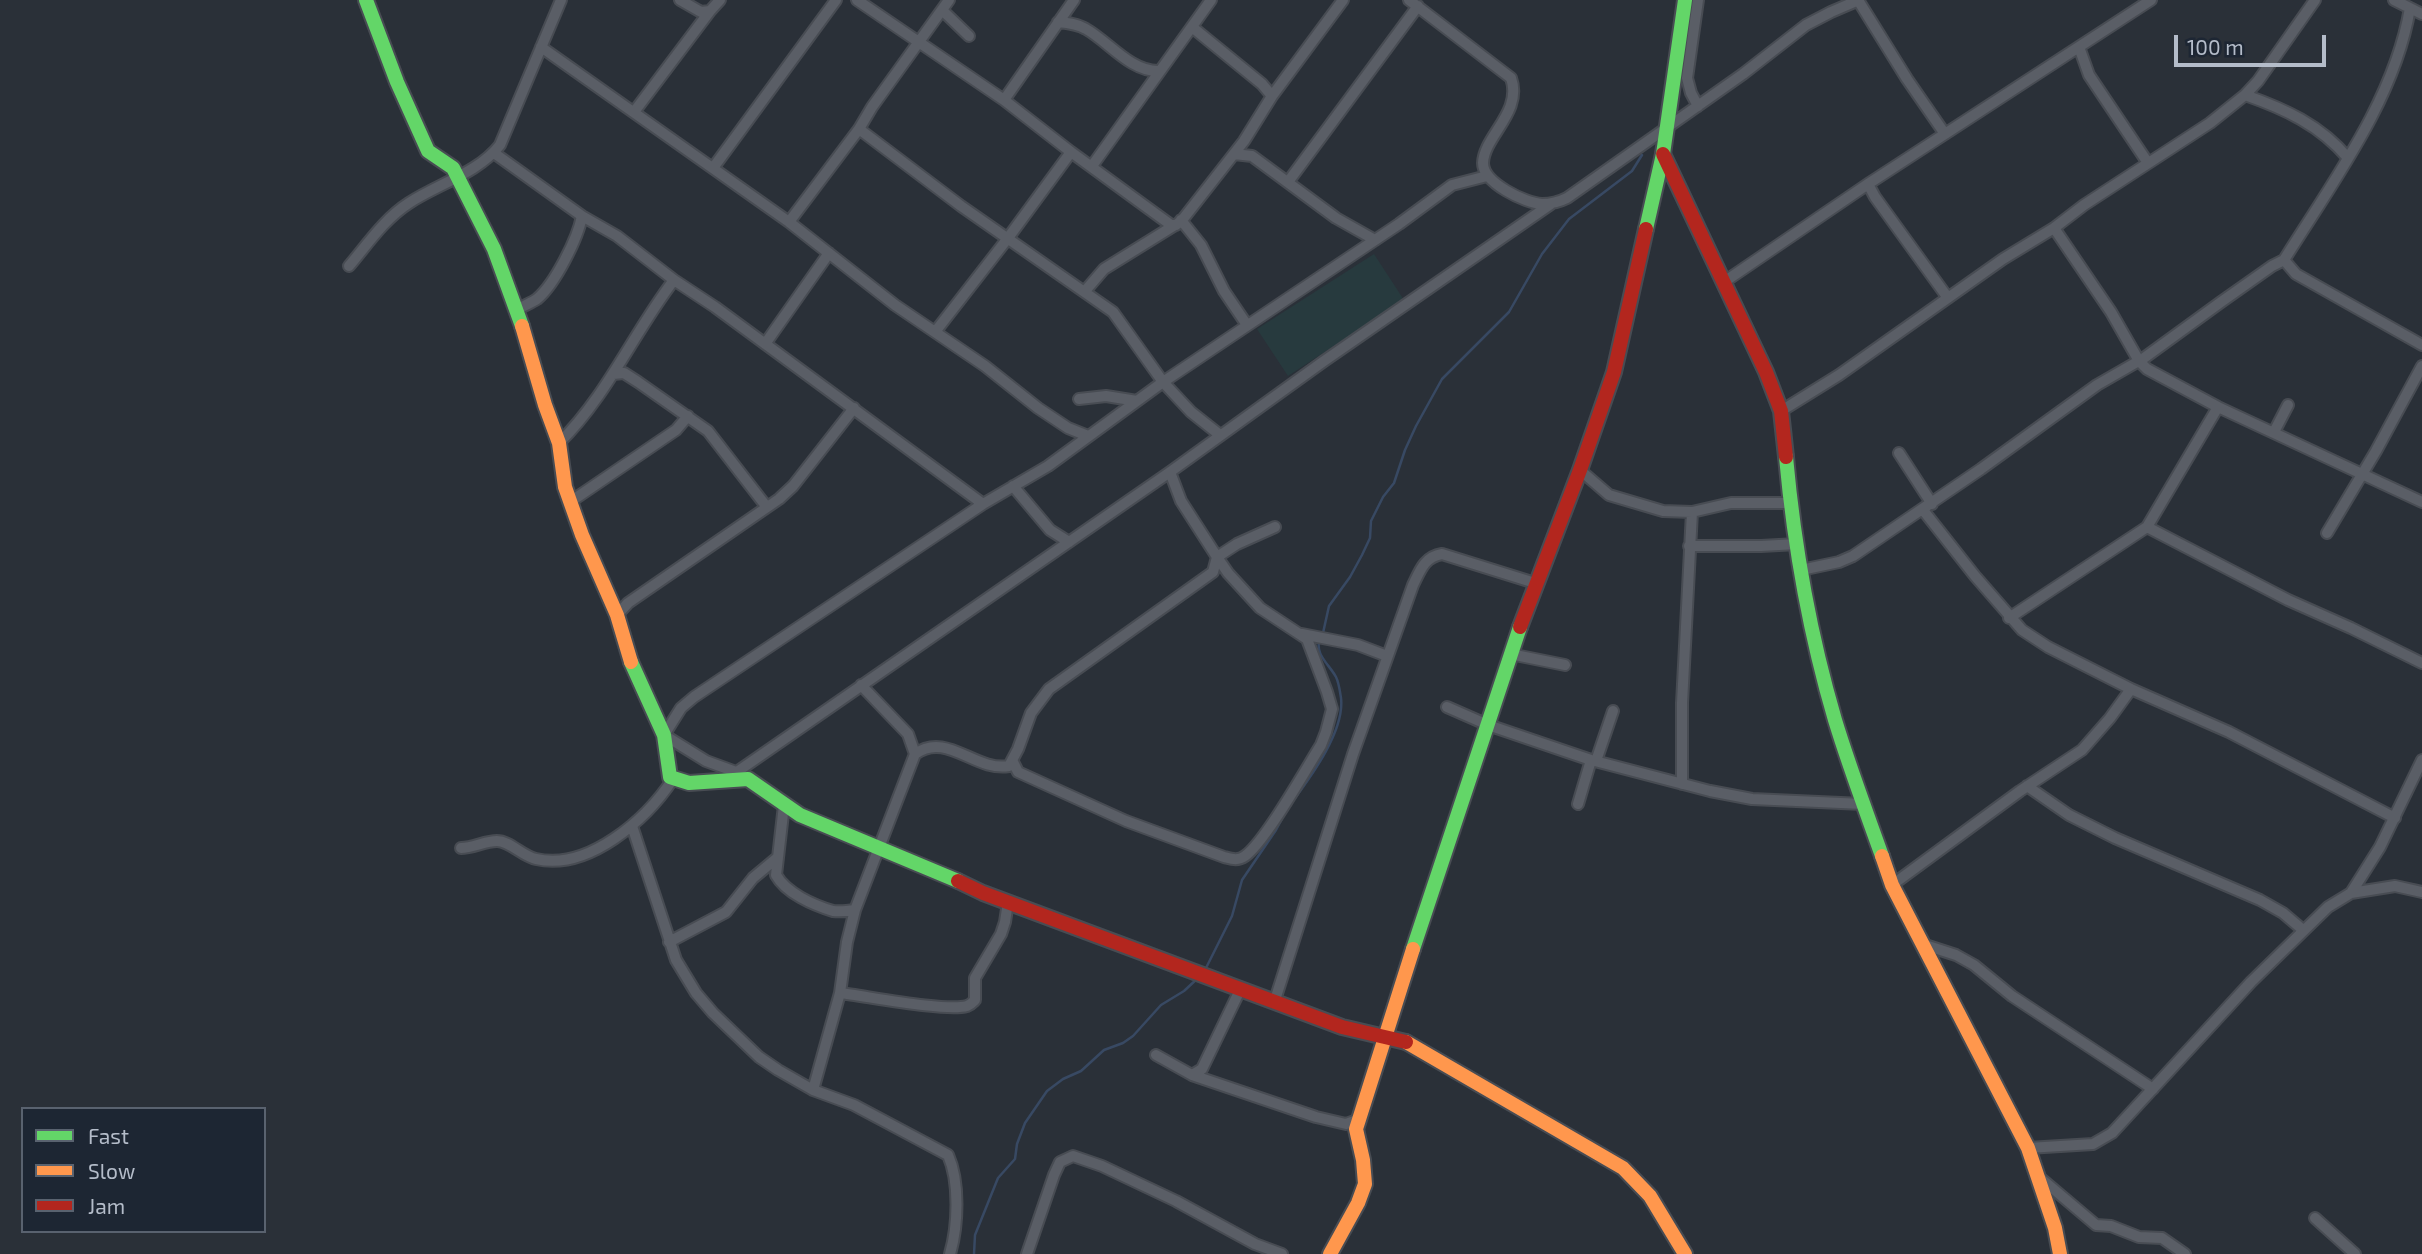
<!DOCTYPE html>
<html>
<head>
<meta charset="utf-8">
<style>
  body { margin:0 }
  #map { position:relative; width:2422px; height:1254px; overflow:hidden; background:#2a3038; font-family:"Exo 2",sans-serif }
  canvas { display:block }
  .legend { position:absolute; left:21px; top:1107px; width:245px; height:126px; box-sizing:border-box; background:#1d2633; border:2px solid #59626f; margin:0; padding:9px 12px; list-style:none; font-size:21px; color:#b4bcc9 }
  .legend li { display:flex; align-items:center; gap:14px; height:35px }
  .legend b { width:35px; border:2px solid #59626f }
  .scale { position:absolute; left:2174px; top:35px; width:152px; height:32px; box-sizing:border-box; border:4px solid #b4bcc9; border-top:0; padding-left:9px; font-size:21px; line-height:24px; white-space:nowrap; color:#b4bcc9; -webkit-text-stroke:5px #1d2633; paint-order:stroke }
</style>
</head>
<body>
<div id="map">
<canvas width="2422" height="1254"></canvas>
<ul class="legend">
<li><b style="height:9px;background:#63d668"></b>Fast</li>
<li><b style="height:9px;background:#ff974d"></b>Slow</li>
<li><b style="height:9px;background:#b3261e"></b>Jam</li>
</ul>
<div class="scale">100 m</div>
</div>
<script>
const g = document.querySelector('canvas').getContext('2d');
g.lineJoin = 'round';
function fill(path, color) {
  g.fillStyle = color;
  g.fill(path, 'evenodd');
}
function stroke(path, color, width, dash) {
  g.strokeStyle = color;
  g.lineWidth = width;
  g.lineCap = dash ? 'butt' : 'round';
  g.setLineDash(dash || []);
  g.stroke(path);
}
const green = new Path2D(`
  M1374,254L1404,300L1288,376L1257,329Z`);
const stream = new Path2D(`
  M1323,633L1329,606L1350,577L1362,555L1370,538L1371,521L1383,497L1394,483L1405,450L1416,426L1442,379L1509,312L1542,254L1569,219L1632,171L1642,155
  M1290,805C1309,779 1345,732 1341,698C1340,692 1339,683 1336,677C1329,664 1314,654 1320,639
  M1204,972L1232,916L1242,880L1276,830L1285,813
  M974,1254L975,1235L998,1178L1015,1159L1017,1144L1025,1123L1047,1091L1063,1079L1081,1071L1104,1050L1123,1043L1133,1036L1161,1005L1184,991L1198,978`);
const street = new Path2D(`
  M680,0L701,12L710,11L720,0
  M857,0L1004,100L1071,152L1171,225H1176L1183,219L1244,141L1272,96L1343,0
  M1409,0L1511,78C1523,112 1484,136 1483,163C1483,183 1525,203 1542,204C1551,204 1559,202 1567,198L1743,74L1806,25L1831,12L1859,0
  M1858,0L1907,79L1945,134
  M2394,0L2422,14
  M942,10L969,36
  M1058,22C1068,23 1078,24 1086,29C1109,42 1130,71 1158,71
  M1192,27L1262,84L1272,96
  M541,47L789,222L895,305L985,366L1038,408L1068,428L1088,436
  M2079,47L2089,75L2148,163
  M2245,95C2285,109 2320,125 2348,158
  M1004,100L1074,0
  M1698,106L1691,93L1687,78L1698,0
  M634,112L710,11
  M859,129L961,206L1113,312L1163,382L1191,412L1220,435
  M494,153L582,216L617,236L674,280L715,307L983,504
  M1234,154L1252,156L1336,218L1375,240
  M1092,166L1211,0
  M713,168L836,0
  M1288,182L1418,6
  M1868,184L1875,197L1948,298
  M1181,220L1201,245L1224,291L1247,325
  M789,222L859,129L872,107L949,0
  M2054,228L2111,312L2139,361L2147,369L2218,407L2422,502
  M2284,260L2296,274L2422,345
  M349,266C367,245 384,219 409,203C438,184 478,173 500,145L561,0
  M1724,282L1868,184L2151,0
  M1085,291L1104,269L1175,225
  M517,310C523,306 531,303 537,299C555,284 578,238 582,216
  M935,332L1008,238L1071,152
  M765,344L829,253
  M613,374L624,373L638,382L708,431L766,506
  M1079,399L1106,396L1137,401
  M1781,411L1839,375L2003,259L2054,228L2084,205L2210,123L2245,95L2258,81L2315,0
  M2274,432L2288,405
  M559,443C607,396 634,332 674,280
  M1899,453L1932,504
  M1580,470L1609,495L1663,511L1692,512L1731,503H1790
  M1013,486L1050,530L1069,542
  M570,502L676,430L688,416
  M1923,510L1975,576L2022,630L2048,647L2131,689L2229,732L2395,818
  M2147,527L2288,600L2351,628L2422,663
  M2327,533L2376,451L2422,366
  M1689,546H1761L1797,544
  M1801,570L1839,562L1853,556L1981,469L2097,385L2144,358L2221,302L2272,266L2284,260C2332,183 2395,99 2410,8
  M617,615L628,603L779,499L793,486L854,408
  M2009,618L2147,527L2218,407
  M1302,634L1358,645L1387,656
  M1510,654L1565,665
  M861,685L908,734L915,754
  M1447,707L1488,725L1591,760L1710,791L1752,799L1863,804
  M1596,761L1613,711
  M1013,762L1018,772L1126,821L1224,857C1232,859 1238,861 1245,856C1265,842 1306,769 1321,745L1326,732L1332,709L1327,692L1307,639L1260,608L1228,573L1217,557L1237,544L1275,527
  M736,772L706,761L664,735L681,708L694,697L983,504L1048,466L1163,382L1399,224L1452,185L1487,176
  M731,776L1170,472L1324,361L1551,204
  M1682,784V703L1692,512
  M2027,786L2069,815L2115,838L2260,900L2283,913L2303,930
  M1578,804L1591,760
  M784,805L776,875C786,893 813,905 833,911C840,912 848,911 855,910
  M632,826L676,960L696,993L713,1013L759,1057L778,1070L813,1090L854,1105L948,1155C960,1182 958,1226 950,1254
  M461,848C473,848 485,841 497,841C510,841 522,856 536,859C588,871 646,820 673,779
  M1892,885L2020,791L2082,750L2110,718L2131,689
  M2351,893L2395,886L2422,892
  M669,942L726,912L753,878L777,858
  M1922,944L1956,955L1974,965L2012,996L2153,1089
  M840,993C866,996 946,1012 967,1006C972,1004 972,1003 975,1000V978L1001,934L1005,922L1008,902
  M1275,1000L1353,754L1413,585C1420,571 1424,557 1442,554L1535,583
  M1156,1055L1192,1075L1316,1117L1346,1124L1357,1120
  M1192,1075L1202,1069L1241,988
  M813,1090L840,993L847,942L855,910L915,754C947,731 975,772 1009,766L1018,749L1031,713L1049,689L1213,572L1217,557L1181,501L1170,472
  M2028,1148L2093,1144L2112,1133L2251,982L2328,907L2351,893L2380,847L2422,760
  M2038,1176L2096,1225L2111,1226L2139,1237L2162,1238L2185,1254
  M2315,1218L2355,1254
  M1027,1254L1054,1175L1060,1162L1073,1156L1102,1166L1176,1201L1255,1244L1282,1254`);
const fast = new Path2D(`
  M366,0L397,82L428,151L453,168L494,249L522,326
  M1646,229L1663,154L1685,0
  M1786,457C1794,545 1810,635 1835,720C1849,766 1866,811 1882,856
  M631,662L664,735L670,777L689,783L748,779L800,815L958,881
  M1413,949L1520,627`);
const slow = new Path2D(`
  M522,326L545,405L559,443L565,487L582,535L617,615L631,662
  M1882,856L1892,885L2028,1148L2055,1228L2060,1254
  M1406,1042L1623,1168L1650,1196L1685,1254
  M1330,1254L1358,1203L1365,1184L1363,1160L1356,1129L1413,949`);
const jam = new Path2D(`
  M1663,154L1766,372L1781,411L1786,457
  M1520,627L1580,470L1614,372L1646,229
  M958,881L983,893L1342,1027L1406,1042`);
fill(green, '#273a3e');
stroke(stream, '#384963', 2.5);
stroke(street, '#484c53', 14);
stroke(fast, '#484c53', 18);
stroke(slow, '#484c53', 18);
stroke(jam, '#484c53', 18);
stroke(street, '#5a5e66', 10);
stroke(fast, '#63d668', 14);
stroke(slow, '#ff974d', 14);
stroke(jam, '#b3261e', 14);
</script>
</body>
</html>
